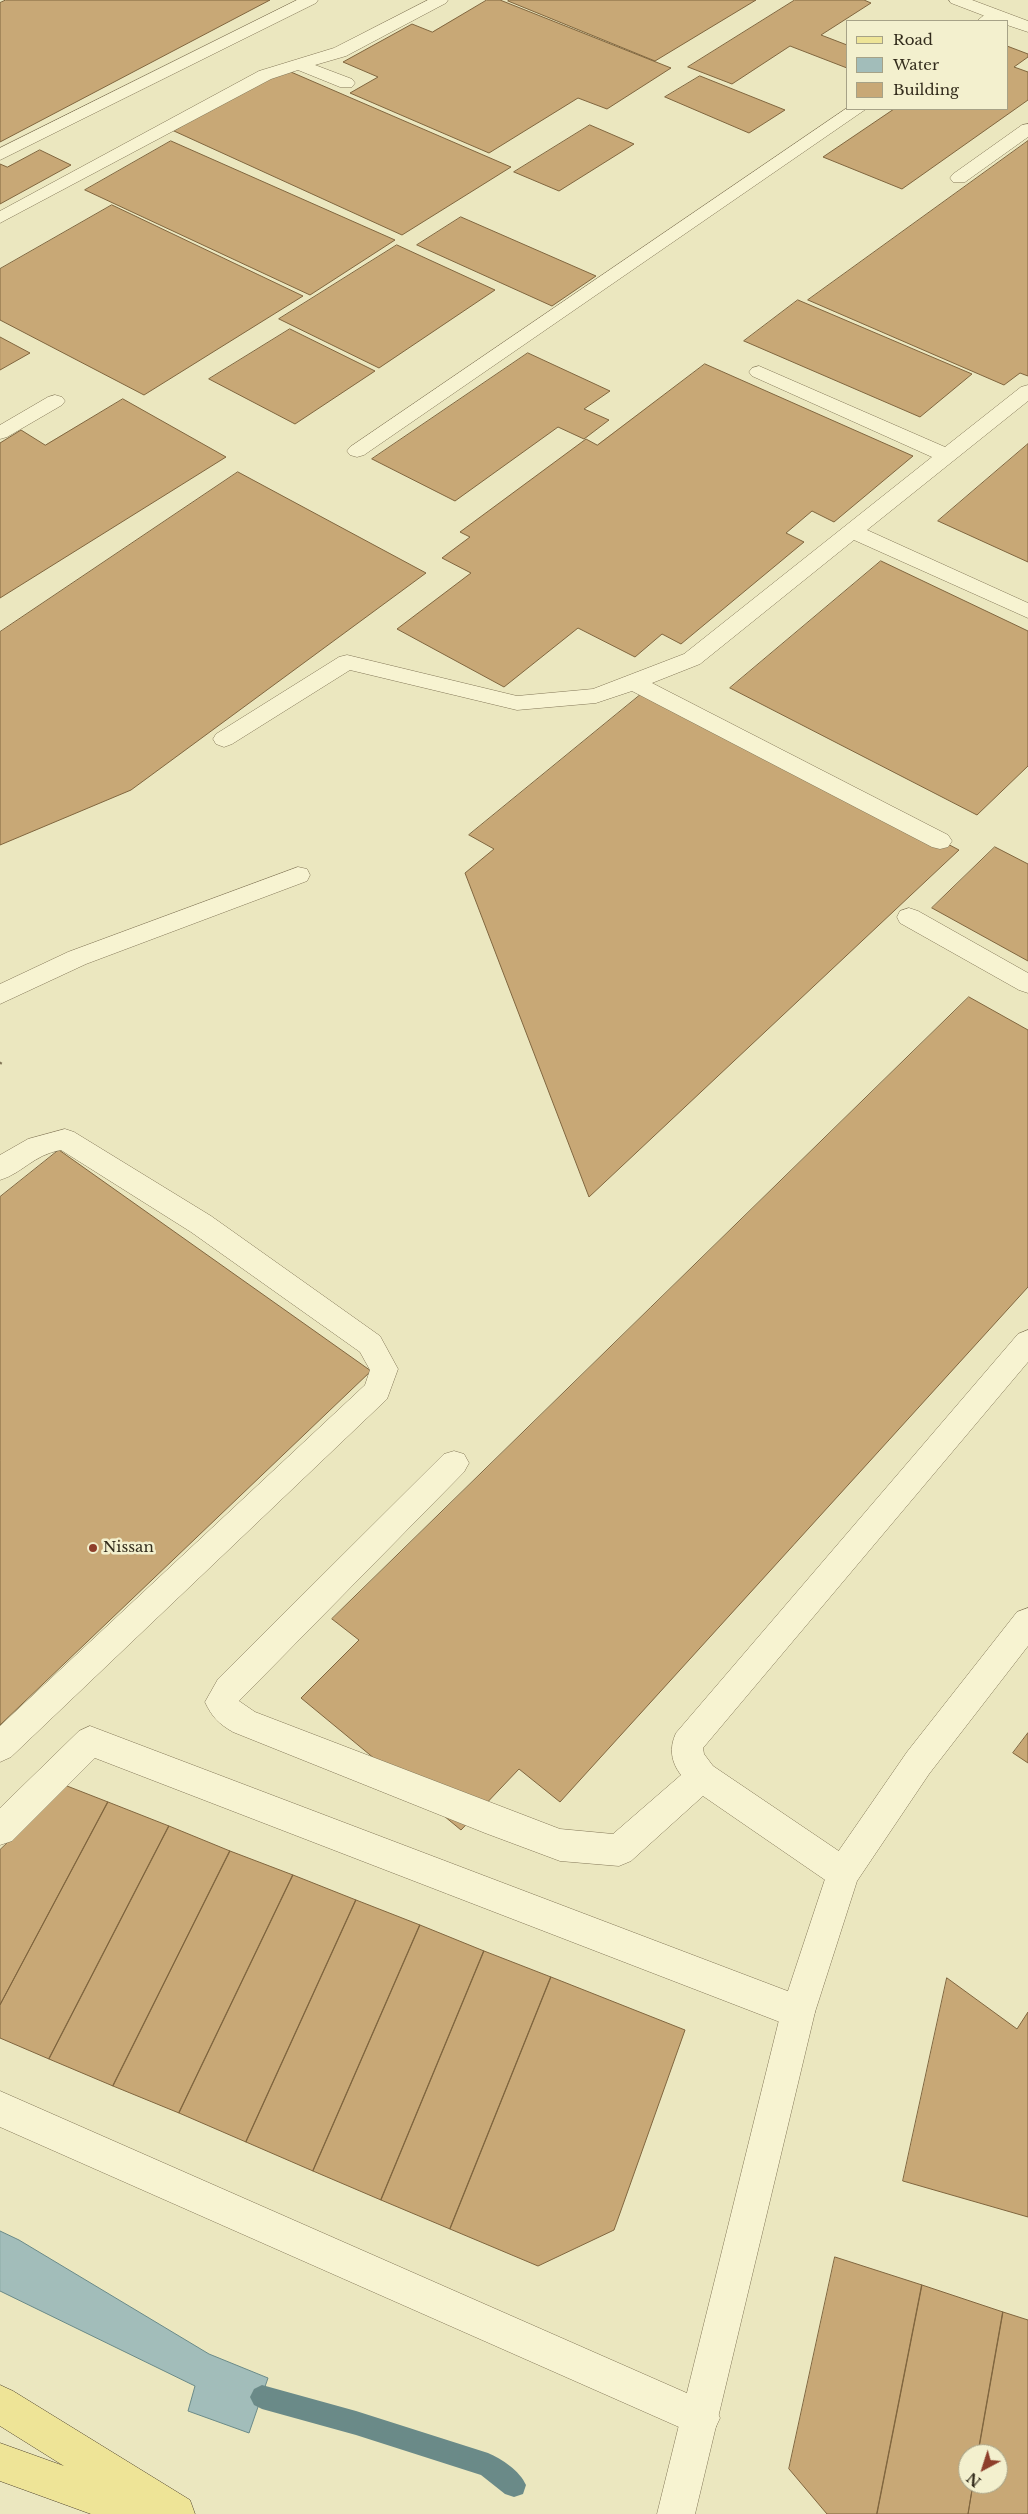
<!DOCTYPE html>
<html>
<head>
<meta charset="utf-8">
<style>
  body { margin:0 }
  #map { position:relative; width:1028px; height:2514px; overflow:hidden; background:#ebe7bf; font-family:"Libre Baskerville",serif }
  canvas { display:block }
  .legend { position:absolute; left:846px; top:20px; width:162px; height:90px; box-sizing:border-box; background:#f3f0ce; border:1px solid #a6a287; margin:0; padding:6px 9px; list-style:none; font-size:15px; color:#332c1c }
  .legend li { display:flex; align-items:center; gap:10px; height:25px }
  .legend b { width:25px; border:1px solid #a6a287 }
  .north { position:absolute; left:958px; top:2444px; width:50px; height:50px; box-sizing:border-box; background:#f3f0ce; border:1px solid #a6a287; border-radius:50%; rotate:220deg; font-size:14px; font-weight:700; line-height:20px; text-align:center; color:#332c1c }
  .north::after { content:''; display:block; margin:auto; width:18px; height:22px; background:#8e3f2b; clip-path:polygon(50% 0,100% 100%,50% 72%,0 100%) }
</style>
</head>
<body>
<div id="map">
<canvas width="1028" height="2514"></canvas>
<ul class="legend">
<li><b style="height:6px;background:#eee497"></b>Road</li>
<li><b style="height:14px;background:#a2bdba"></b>Water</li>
<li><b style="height:14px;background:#c8a876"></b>Building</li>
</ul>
<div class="north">N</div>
</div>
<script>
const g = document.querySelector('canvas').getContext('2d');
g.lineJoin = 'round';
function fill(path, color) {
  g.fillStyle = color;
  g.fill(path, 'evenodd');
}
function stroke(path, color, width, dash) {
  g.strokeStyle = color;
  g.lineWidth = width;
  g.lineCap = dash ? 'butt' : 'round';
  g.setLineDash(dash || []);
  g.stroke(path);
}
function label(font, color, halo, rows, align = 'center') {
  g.font = font + ' "Libre Baskerville",serif';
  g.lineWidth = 5;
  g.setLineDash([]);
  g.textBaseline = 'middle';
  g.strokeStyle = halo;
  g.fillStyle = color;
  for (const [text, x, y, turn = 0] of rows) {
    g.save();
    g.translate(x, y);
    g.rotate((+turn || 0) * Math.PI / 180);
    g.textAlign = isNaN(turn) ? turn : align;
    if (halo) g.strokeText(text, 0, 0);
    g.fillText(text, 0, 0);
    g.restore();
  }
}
const water = new Path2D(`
  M0,2231L19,2240L209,2354L268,2378L249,2433L188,2411L195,2386L0,2291Z`);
const stream = new Path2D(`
  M262,2385L356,2411L488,2453C502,2459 520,2471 526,2485L523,2494L514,2497L505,2494L481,2475L356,2435L262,2409L254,2405L250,2397L254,2389Z`);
const building = new Path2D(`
  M6,0H270L0,142V3Z
  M487,0H500L671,68L607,109L578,98L489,153L350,93L378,77L343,62L412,24L432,32Z
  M510,0H756L655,61L508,1Z
  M795,0H864L871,3L821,35L847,45V68L790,46L732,84L688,67Z
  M1007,46L1028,54V57L1014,67L1028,72V100L902,189L823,157L894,109H1007Z
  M284,69L511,167L402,235L174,131Z
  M700,76L785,110L749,133L665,97Z
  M590,125L634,144L559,191L514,172Z
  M171,141L395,240L310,295L85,190Z
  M1028,141V376L1020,373L1004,385L808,300Z
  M40,150L71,165L0,204V164L7,167Z
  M112,205L303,296L144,395L0,320V269Z
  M461,217L596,276L552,306L417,245Z
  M397,245L495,290L379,368L279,319Z
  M798,300L972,374L920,417L744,341Z
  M290,329L375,371L295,424L209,379Z
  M0,337L30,353L0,370Z
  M528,353L610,391L584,409L609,420L584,439L558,427L455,501L372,459Z
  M705,364L913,456L834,522L812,511L786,533L804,542L681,644L662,634L635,657L578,628L504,687L397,629L471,573L442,558L470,537L460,532L586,439L597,445Z
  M123,399L226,457L0,598V443L21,430L45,445Z
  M1028,444V562L938,521Z
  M238,472L426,573L131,790L0,845V632Z
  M881,561L1028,631V766L977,815L730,688Z
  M650,687L959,850L589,1197L465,873L494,849L469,835Z
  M995,847L1028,864V961L932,908Z
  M969,997L1028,1030V1287L560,1802L519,1769L461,1830L301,1698L359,1640L332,1619Z
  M59,1150L371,1371L0,1725V1197Z
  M1028,1733V1763L1013,1753Z
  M67,1786L108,1802L0,2005V1850Z
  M108,1802L169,1826L49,2059L0,2038V2005Z
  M169,1826L230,1851L113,2086L49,2059Z
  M230,1851L293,1875L179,2113L113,2086Z
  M293,1875L356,1900L246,2142L179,2113Z
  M356,1900L420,1925L313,2171L246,2142Z
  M420,1925L484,1951L381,2200L313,2171Z
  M484,1951L551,1977L450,2229L381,2200Z
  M551,1977L685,2030L614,2230L538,2266L450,2229Z
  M947,1978L1017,2029L1028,2012V2217L903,2181Z
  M835,2257L922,2285L877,2514H827L789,2469Z
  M922,2285L1003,2312L978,2454H968V2484H973L968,2514H877Z
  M1003,2312L1028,2320V2514H968L973,2484H998V2454H978Z`);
const path = new Path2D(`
  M0,1064L1,1062`);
const service = new Path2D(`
  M297,0H318L316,3L0,160V148Z
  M428,0H448L446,3L346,56L315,65L352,79L355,83L352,87H340L298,70L271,79L0,223V211L259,71L334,48Z
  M995,9L1003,14L995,21H977L989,11Z
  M847,108L866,109L364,455L357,457L350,455L347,451L350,447Z
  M1028,124V137L965,182H953L950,178L953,174L1022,125Z
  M759,366L945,447L1021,387L1028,385V401L867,530L1028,603V618L854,540L700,664L652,683L948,835L952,841L948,847L940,849L932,847L632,691L596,703L517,710L350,670L232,744L224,747L216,744L213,739L216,734L339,657L347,655L517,696L593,689L684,654L932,457L752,376L749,372L752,368Z
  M55,395L62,397L65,401L62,405L7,437L0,439V425L48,397Z
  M298,867L307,869L310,875L307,881L86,964L0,1004V984L68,952Z
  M909,908L918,911L1028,973V993L1019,990L900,923L897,917L900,911Z
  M65,1129L74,1132L211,1216L380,1336L398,1369L387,1399L11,1757L0,1762V1726L365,1385L370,1370L360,1352L191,1232L61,1150C33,1155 23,1173 0,1180V1155L28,1139Z
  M1028,1330V1362L703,1748L704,1754L713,1766L855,1862L859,1873L855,1884L843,1889L831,1884L703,1796L631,1861L619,1866L560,1861L485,1833L233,1732C219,1724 212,1717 205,1702L218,1679L444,1454L454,1451L464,1454L469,1463L464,1472L239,1701L255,1712L560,1829L613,1834L681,1775C671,1762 669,1748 676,1733L1018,1334Z
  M90,1726L798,1995L810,2000L815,2012L810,2024L798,2029L95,1758L12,1841L0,1845V1808L79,1731Z
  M0,2091L714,2405L720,2418L714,2431L701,2437L688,2431L0,2127Z`);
const minor = new Path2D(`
  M949,0H972L1028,21V32L1007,25V21H998L951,3Z
  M1028,1608V1646L929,1774L857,1881L815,2012L695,2514H657L781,2012L827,1873L831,1862L907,1752L1017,1612Z`);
const primary = new Path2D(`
  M0,2385L13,2391L190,2500L195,2514H91L0,2481V2443L64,2466L0,2426Z`);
const markers = [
  [93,1548,5,"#8e3f2b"]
];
const poiNames = [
  ["Nissan",103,1548]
];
fill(water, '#a2bdba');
stroke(water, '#6a8a88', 1);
fill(stream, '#6a8a88');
fill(building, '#c8a876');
stroke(building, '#80663f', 1);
stroke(service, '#837758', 1);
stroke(minor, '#837758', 1);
stroke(primary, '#50442d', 1);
stroke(path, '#837758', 3, [3, 2.5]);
fill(service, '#f7f3d1');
fill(minor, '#f7f3d1');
fill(primary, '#eee497');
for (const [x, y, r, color] of markers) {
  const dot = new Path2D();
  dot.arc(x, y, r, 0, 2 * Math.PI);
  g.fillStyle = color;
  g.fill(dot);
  stroke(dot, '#f3f0ce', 2);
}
label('15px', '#332c1c', '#f3f0ce', poiNames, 'left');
</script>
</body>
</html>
